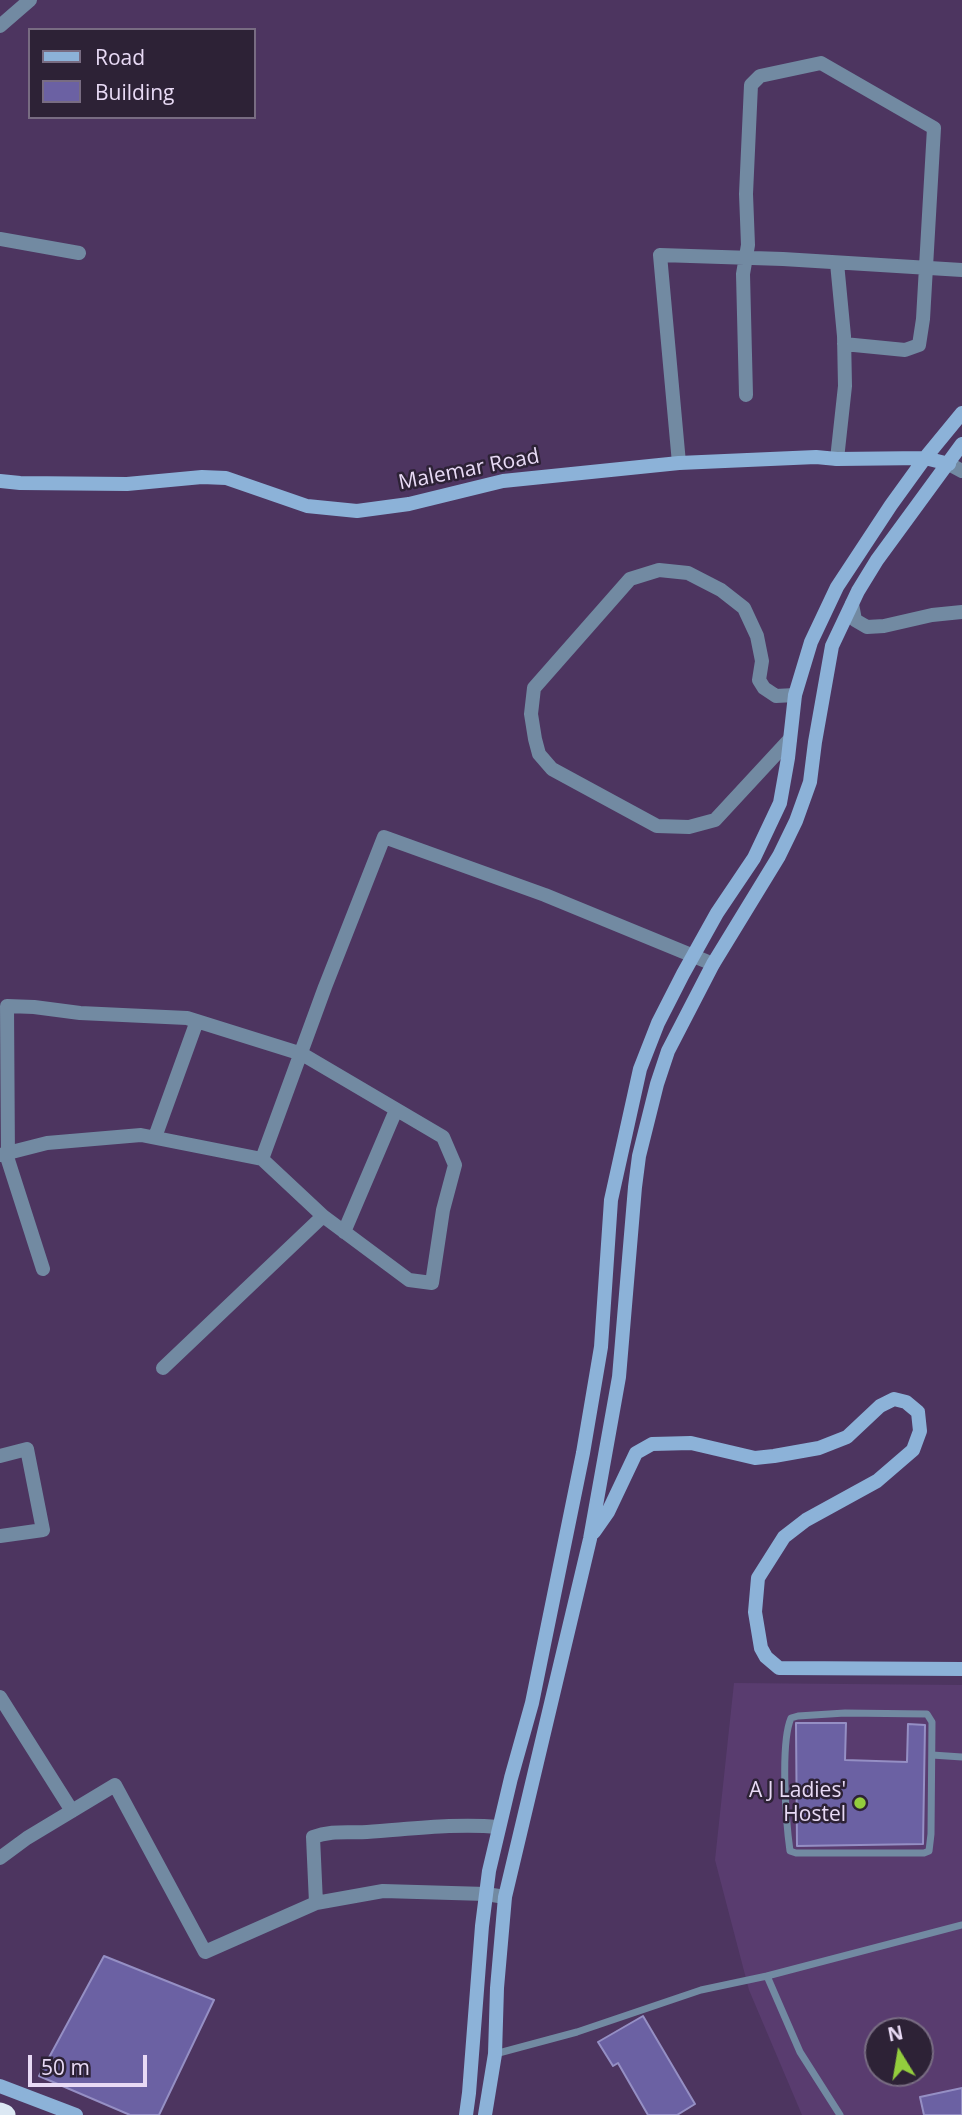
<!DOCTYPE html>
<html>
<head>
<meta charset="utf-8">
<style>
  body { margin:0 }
  #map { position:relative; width:962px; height:2115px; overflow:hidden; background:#4d3560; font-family:"Open Sans",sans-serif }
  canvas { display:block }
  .legend { position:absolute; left:28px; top:28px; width:228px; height:91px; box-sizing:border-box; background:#2d2236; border:2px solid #786c82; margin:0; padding:9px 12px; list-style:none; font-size:21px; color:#e8daf5 }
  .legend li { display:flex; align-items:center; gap:14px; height:35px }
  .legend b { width:35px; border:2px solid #786c82 }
  .north { position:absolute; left:864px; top:2017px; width:70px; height:70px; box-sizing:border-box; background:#2d2236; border:2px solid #786c82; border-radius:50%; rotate:349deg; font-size:19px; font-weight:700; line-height:28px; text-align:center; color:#e8daf5 }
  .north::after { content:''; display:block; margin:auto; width:24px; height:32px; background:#93cd3d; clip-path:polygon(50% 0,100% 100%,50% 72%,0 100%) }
  .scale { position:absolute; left:28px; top:2055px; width:119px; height:32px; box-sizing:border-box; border:4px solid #e8daf5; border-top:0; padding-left:9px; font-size:21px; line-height:24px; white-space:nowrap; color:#e8daf5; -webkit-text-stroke:5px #2d2236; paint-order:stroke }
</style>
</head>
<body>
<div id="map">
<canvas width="962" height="2115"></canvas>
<ul class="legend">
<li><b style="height:9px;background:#8cb2d8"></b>Road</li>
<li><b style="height:19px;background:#6b61a3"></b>Building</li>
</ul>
<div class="north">N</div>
<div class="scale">50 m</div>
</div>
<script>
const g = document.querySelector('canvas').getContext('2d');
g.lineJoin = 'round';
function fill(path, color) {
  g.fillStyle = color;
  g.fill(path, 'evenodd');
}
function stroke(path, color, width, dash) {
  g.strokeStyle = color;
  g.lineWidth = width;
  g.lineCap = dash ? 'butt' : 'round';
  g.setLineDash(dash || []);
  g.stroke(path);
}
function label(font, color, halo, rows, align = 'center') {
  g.font = font + ' "Open Sans",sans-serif';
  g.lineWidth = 5;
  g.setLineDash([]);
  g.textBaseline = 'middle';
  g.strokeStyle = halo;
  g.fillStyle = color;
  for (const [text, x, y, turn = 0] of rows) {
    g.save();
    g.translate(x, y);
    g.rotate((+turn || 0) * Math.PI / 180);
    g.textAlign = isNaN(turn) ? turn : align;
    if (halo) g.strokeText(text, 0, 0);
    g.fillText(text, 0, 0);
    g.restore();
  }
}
const built = new Path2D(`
  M734,1683L962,1685V2115H802L749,1990L715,1860ZM878,2031H920V2073H878Z`);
const building = new Path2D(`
  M796,1723H846L845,1760L907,1762L908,1724L925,1725L923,1844L797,1846Z
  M104,1956L214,2000L159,2115H130L39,2076Z
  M643,2016L695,2104L677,2115H648L618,2063L613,2066L598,2042Z
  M962,2088V2115H924L920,2097Z`);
const lane = new Path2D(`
  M845,1713L927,1714L932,1722L931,1834L929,1851L924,1853H796L790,1851C786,1822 780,1744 791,1718L798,1716Z
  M932,1755L962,1757
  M495,2054L577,2032L701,1990L767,1976
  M840,2115L800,2052L767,1976L962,1925`);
const street = new Path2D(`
  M0,26L30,0
  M0,239L79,253
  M837,263L844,336L845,386L837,459
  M746,395L743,274L748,245L746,194L751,85L760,76L821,63L934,128L923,319L919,345L905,350L844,344
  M679,463L660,255L783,259L962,270
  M949,464L962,471
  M852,604L855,620L867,627L884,626L932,615L962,612
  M790,739L715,820L689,827L657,826L552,769L539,754L535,739L531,714L534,688L630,579L659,570L688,573L721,590L744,608L757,636L762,661L759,680L764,688L776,696L795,695
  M155,1137L197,1021
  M0,1155L47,1143L141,1135L262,1159
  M344,1232L396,1110
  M43,1269L8,1160L7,1006L34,1007L80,1013L187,1018L302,1054L443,1137L455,1165L443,1210L432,1283L409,1280L323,1216
  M163,1368L323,1216L262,1159L325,987L384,837L545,895L713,964
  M0,1456L27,1449L43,1530L0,1536
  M0,1697L72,1811
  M0,1858L27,1838L115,1785L205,1952L316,1903L383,1891L486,1894L505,1897
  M316,1903L313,1837C331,1830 348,1833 367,1832C412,1829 455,1823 499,1827`);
const secondary = new Path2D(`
  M0,481L20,483L127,484L202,477L226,478L307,506L357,511L409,504L503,481L679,463L816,457L837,459L925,458L949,464
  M594,1532L608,1512L636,1453L652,1444L691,1443L755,1458L774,1456L819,1448L847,1437L880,1406L894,1399L906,1402L918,1412L920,1431L913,1450L877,1481L806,1520L784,1537L758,1578L755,1612L761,1648L766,1657L779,1668L962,1669
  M0,2086L76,2115
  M466,2115L469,2093L482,1926L489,1871L511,1778L532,1703L583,1453L601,1347L611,1200L640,1069L658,1023L683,974L717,913L754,858L780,803L788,758L795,695L811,642L837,587L891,505L925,458L962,413
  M485,2115L495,2054L497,1988L505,1897L590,1539L619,1377L635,1187L639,1156L657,1084L668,1051L713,964L779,856L796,821L810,782L815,742L832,646L858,591L877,560L962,444`);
const highway = new Path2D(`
  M0,2113L5,2115`);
const markers = [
  [860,1803,7,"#93cd3d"]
];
const streetNames = [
  ["Malemar Road",469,470,-11]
];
const poiNames = [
  ["A J Ladies'",846,1791],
  ["Hostel",846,1815]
];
fill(built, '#593c6f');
fill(building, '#6b61a3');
stroke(building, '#958fc4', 2);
stroke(lane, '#728aa2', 7);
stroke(street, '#728aa2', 14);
stroke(secondary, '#8cb2d8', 14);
stroke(highway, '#dce8f3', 21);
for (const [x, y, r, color] of markers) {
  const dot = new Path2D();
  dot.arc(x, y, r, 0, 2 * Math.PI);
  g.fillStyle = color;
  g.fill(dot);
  stroke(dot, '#2d2236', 2.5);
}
label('21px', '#e8daf5', '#2d2236', streetNames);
label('21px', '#e8daf5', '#2d2236', poiNames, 'right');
</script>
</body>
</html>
